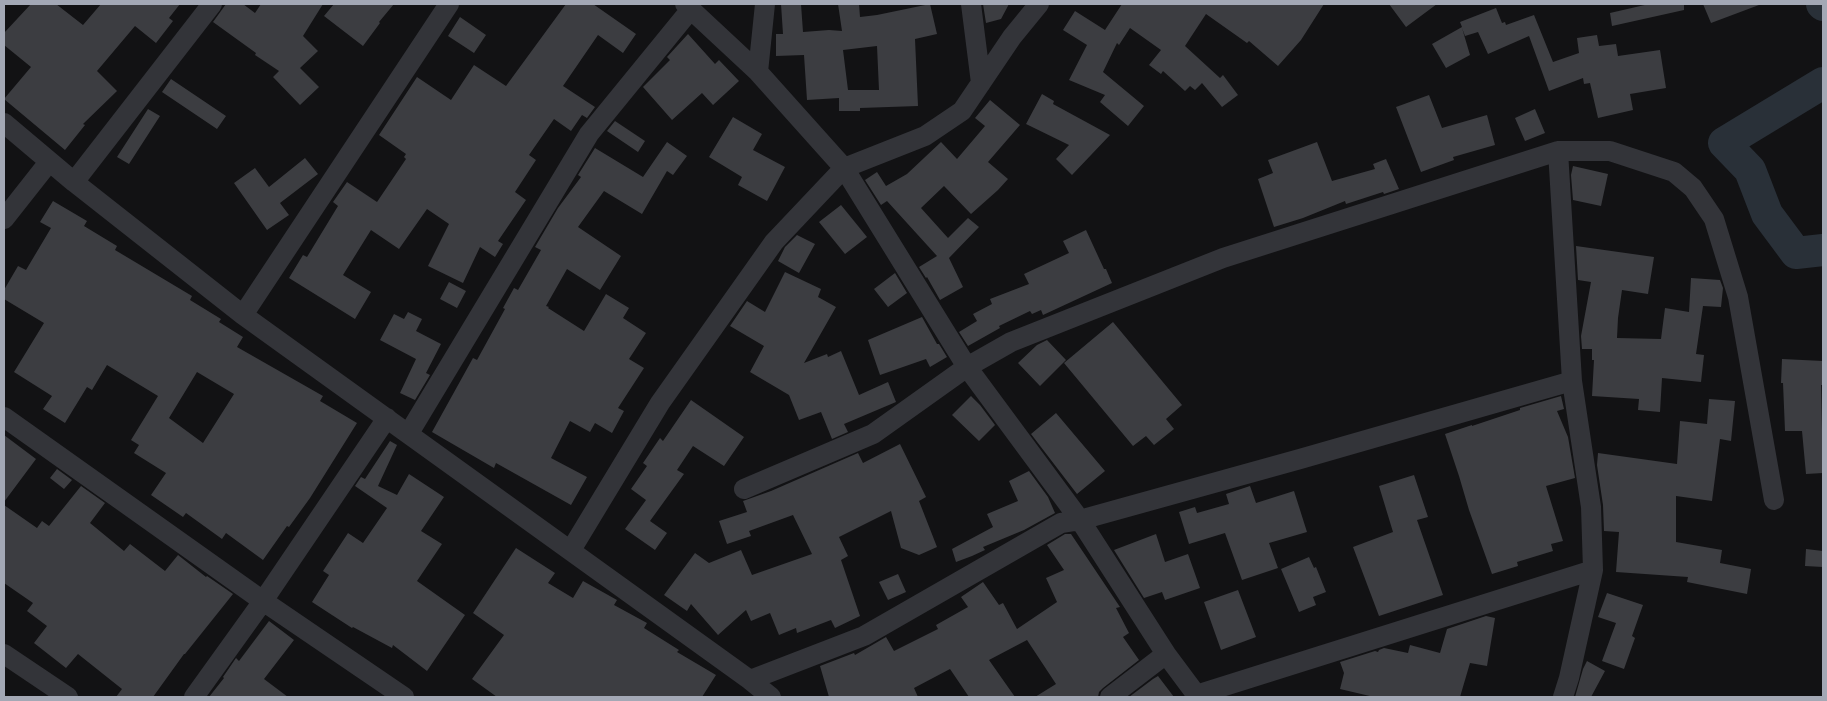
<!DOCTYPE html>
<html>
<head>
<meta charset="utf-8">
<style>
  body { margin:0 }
  #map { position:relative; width:1827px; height:701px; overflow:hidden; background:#121214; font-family:"DejaVu Sans",sans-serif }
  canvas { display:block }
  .frame { position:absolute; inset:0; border:5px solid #a3a8b5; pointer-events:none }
</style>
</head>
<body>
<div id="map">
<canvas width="1827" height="701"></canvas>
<div class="frame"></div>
</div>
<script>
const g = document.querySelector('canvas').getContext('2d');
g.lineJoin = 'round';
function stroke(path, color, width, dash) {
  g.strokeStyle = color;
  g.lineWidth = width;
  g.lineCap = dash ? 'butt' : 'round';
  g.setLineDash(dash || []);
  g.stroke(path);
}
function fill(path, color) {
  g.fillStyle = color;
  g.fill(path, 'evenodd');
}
const river = new Path2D(`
  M1822,4L1823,5
  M1823,83L1724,143L1750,170L1767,214L1796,253L1823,250`);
const building = new Path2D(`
  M31,4H56L83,25L101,4H180L169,18L173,21L156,43L135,26L97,71L117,91L83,124L85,125L65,150L4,99L31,67L4,45V33Z
  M226,4H243L255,13L261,4H323L303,36L318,51L300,68L319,87L300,105L273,77L279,71L255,55L256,53L213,22Z
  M334,4H394L379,22L380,23L363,46L324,16Z
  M566,4H593L636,34L623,53L598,35L563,86L595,107L587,118L582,115L571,131L554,119L529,155L536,160L515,192L526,200L498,241L503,244L495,257L480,247L463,283L428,266L449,224L427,209L399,249L371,230L343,275L371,292L355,319L289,278L303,255L307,257L338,206L333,202L347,182L377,202L406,159L404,157L406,154L379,135L417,77L451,100L474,65L506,86Z
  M781,4H801L803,32L829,30L842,31L838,4H859L860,17L877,15L930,4L937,34L915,39L918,106L860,108V111H839V98L807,100L804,55L776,56V34H783ZM877,46L879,90H848L843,50Z
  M983,4H1009L1001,19L986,23Z
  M1122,4H1324L1301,40L1278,66L1249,41L1247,43L1206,14L1185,46L1220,78L1223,75L1238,95L1222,107L1202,83L1195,90L1190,86L1185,91L1163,71L1161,74L1149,65L1161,50L1130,28L1119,45L1117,43L1103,72L1144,106L1128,126L1100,102L1105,95L1069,80L1087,45L1063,30L1075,11L1105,30Z
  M1389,4H1437L1406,27Z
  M1649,4H1684V10L1612,26L1610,13Z
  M1703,4H1759V5L1711,23Z
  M1496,8L1502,23L1505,22L1506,25L1534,15L1553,62L1579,53L1577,38L1597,35L1599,46L1616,44L1618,56L1660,50L1666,88L1630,94L1633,110L1598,118L1590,83L1584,84L1583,78L1549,91L1529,36L1488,54L1478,32L1465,36L1462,28L1470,55L1446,68L1432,44L1462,27L1460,22Z
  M460,17L486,35L474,53L448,36Z
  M688,34L715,64L719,60L739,81L713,105L702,93L672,120L643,87L670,60L667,57Z
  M171,79L226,116L217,129L162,92Z
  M1042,94L1054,101L1053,104L1110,135L1072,175L1056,159L1069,145L1026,124Z
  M1429,95L1442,128L1487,115L1495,145L1453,157L1454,160L1421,172L1396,107Z
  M990,100L1020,125L988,162L1008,179L998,190L971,214L944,186L921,208L948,238L968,218L979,227L949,258L963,287L940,300L927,277L926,278L919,267L937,256L887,201L881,205L865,180L877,172L886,186L907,174L941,142L957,159L985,126L975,118Z
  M148,109L160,116L129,164L117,157Z
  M1535,109L1545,133L1525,141L1515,118Z
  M733,117L762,134L753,150L785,167L767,201L738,185L742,177L709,157Z
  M615,121L645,141L638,152L607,131Z
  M667,142L687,156L673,175L667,171L642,214L604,191L578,227L621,256L600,290L567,269L546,306L549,307L548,308L584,331L606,294L629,308L623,318L646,333L629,359L644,368L618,408L624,411L612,433L595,423L590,432L570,421L551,458L587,477L571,505L496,463L494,468L432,432L473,358L477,360L505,309L503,308L514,288L518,290L541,250L535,247L558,208L581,177L578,175L595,148L643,177Z
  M1317,142L1332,181L1375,169L1373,164L1386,159L1399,189L1384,194L1383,192L1346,204L1345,201L1303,218L1274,227L1258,179L1273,173L1268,160Z
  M305,158L318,174L280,203L289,215L267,230L234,183L255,168L269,187Z
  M1573,166L1608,174L1601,206L1573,200L1571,175Z
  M53,201L87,221L84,226L117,246L115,250L192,296L190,300L221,319L219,322L243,337L237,347L323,396L320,401L357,423L310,498L289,527L287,526L263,560L226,533L222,539L186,513L183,517L151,495L166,473L134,453L139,445L131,440L158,396L107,365L92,390L87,387L65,423L43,409L52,396L14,372L44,323L4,299V290L18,266L26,270L51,228L40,222ZM197,372L234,394L203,443L169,418Z
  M841,205L867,237L845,254L819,222Z
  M1086,230L1104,269H1106L1112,283L1043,315L1041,310L1032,314L1030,311L999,326L1000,328L968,346L959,332L977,321L973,314L992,304L990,299L1029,284L1024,274L1069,253L1063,241Z
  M797,235L815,244L799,273L778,261L785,247Z
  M1576,246L1654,257L1648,294L1622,290L1618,318L1617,338L1661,339L1665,308L1689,312L1691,278L1720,280L1723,288L1721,307L1703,306L1696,354L1704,355L1701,382L1662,378L1660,412L1638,410L1639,399L1592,396L1594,360H1592V349H1582L1581,336L1591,282L1578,280Z
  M785,272L821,289L818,297L836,307L804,363L827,354L828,357L841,351L859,395L888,382L896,402L844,424L848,432L832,439L821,412L799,420L789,395L750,372L764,346L730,326L747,301L765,312Z
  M895,273L907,293L888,307L874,289Z
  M449,282L466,291L457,308L440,299Z
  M408,312L422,319L416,331L441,344L426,373L430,375L415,400L400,393L416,359L380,340L394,314L404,319Z
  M922,317L937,344H939L947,357L930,367L926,359L880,375L868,340Z
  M1113,322L1182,405L1166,419L1174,429L1154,445L1146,436L1133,446L1064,363Z
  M1047,340L1066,360L1040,386L1018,363L1037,345Z
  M1782,359L1823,361V385H1821L1823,473L1806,474L1802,431H1785L1783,383H1781Z
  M971,396L980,405L995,425L979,441L952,415Z
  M1561,396L1564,409L1557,411L1568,437L1575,478L1546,486L1563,541L1551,544L1553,551L1517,562L1518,566L1492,574L1469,510L1459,476L1445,434L1472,425V426L1520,410V408Z
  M1709,399L1735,401L1731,441L1720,439L1712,501L1676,496V542L1722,550L1720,563L1751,569L1747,594L1687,582L1688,577L1616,572L1619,532L1604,531L1603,505L1597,465L1598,453L1677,464L1680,421L1707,424Z
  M691,400L744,437L724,466L693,446L677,470L684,474L650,521L667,533L655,550L625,529L646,500L631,489L647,466L643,463L660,438L663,441Z
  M1056,413L1105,471L1077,494L1031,434Z
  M4,435L36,459L4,502Z
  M390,441L397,445L378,486L397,495L409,474L444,497L421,531L442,544L417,581L465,615L427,671L393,645L392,648L353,627L352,628L312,602L329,575L323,571L348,533L363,543L387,508L355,486L361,477L365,479Z
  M900,444L926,497L919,501L937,547L919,555L901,548L891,511L839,537L848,556L841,560L860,616L835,628L831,620L797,633L796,628L779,635L770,613L751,621L746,610L718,635L691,604L687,611L664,595L695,553L709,563L741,550L752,575L812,554L793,515L749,531L751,536L727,544L719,521L747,512L743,501L771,491L858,453L863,463Z
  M57,469L72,480L64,489L50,478Z
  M1029,471L1048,497L1055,513L1024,530L983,547L985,550L972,556L956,562L952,549L993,527L987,514L1018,501L1009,481Z
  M1414,475L1428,517L1417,520L1443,595L1379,616L1353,547L1393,532L1379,486Z
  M81,486L105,503L90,523L124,551L130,544L165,571L178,555L206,577L207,576L233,594L185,654H184L153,697H116L122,689L78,654L66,668L34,643L47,626L27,611L33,603L4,583V505L37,528L42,521L49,526Z
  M1250,486L1256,503L1294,491L1307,532L1269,543L1278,568L1242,580L1225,533L1189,544L1179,512L1195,507L1197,513L1229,504L1226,494Z
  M1065,534H1071L1120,607L1116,608L1129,633L1123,637L1139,660L1103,688L1099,692L1098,697H1035L1056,684L1027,640L989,660L1015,697H969L950,669L914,688L918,697H829L820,666L854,653L855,655L886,637L894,651L938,629L936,625L968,607L961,597L983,582L999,605L1003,603L1017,629L1057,602L1046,578L1064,570L1047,545Z
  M1156,534L1165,562L1188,554L1200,588L1165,600L1162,592L1144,598L1114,550Z
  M516,548L555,573L548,583L573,598L583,581L617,600L614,605L647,623L644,628L679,650L677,652L716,675L702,697H497L472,679L504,635L473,613Z
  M1806,549L1823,551V567L1805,566Z
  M1309,557L1314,568L1316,567L1326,592L1313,597L1316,605L1299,612L1281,569Z
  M898,574L906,592L888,600L879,582Z
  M1238,590L1256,637L1221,650L1204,602Z
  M1607,593L1643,605L1632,636L1635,638L1624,669L1602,661L1616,623L1598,617Z
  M1486,616L1495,618L1487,666L1470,663L1460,697H1374L1340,689L1344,673L1340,662L1375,651L1378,652L1379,650L1384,648L1408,653L1410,645L1440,653L1447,629Z
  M269,621L294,640L264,679L288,697H209L224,678L223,677L236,658L239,661Z
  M1587,661L1605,671L1591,697H1575L1583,669Z
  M1158,676L1174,697H1129L1153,679Z`);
const street = new Path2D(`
  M685,4L758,72L844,168L967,367L1080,520L1166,654L1110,697
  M971,4L981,83
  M758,72L765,4
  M4,123L74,182L243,315L750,680L771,697
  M1558,151L1572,381L1591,507L1593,570L1569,678L1563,697
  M74,182L212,4
  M4,219L49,162
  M243,315L449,4
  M4,417L263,601L404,697
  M409,433L589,134L691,9
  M744,489L873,434L967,367L1011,342L1223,258L1558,151H1610L1674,172L1693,188L1714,219L1738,297L1774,500
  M571,550L660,403L774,242L844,168L925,136L962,111L1012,37L1039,4
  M4,654L68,697
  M1166,654L1198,697
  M750,680L864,636L1061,523L1080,520L1300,459L1572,381
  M1196,695L1593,570
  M194,697L263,601L387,418`);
stroke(river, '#293038', 32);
fill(building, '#3c3d41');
stroke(street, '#333439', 20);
</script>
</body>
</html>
